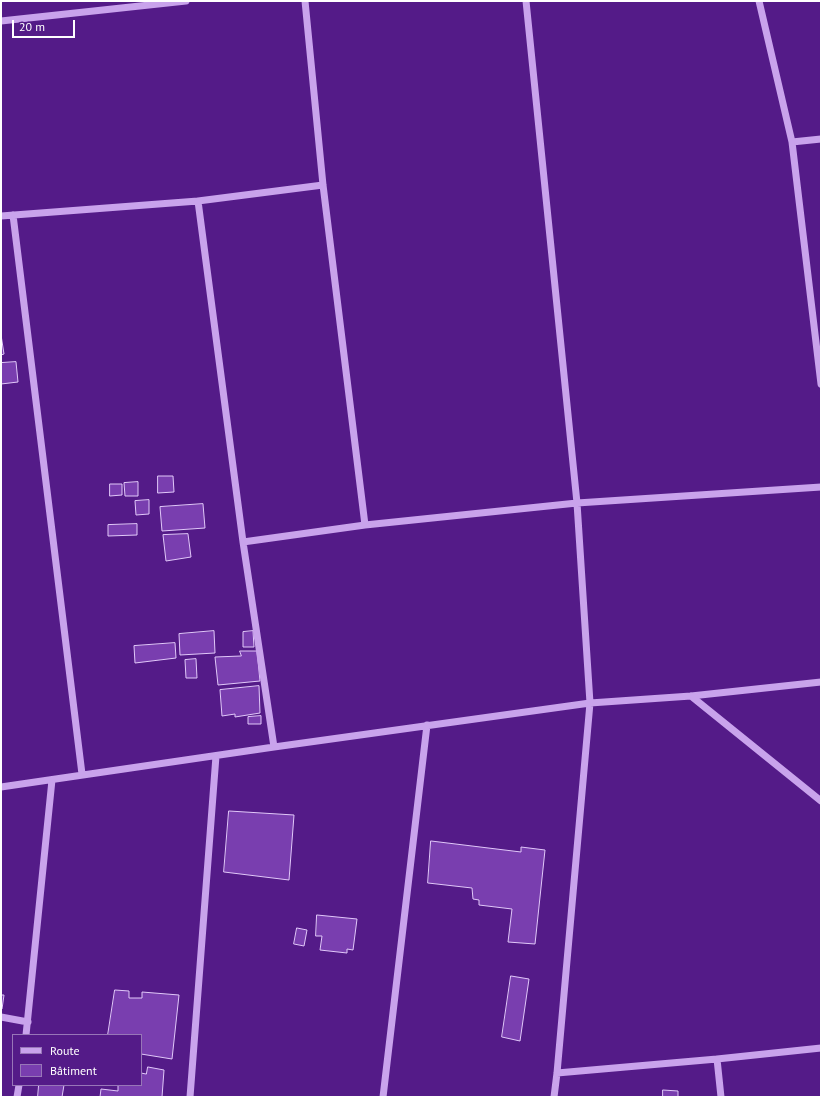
<!DOCTYPE html>
<html>
<head>
<meta charset="utf-8">
<style>
  body { margin:0 }
  #map { position:relative; width:822px; height:1098px; overflow:hidden; background:#541b88; font-family:"PT Sans",sans-serif }
  canvas { display:block }
  .frame { position:absolute; inset:0; border:2px solid #fff; pointer-events:none }
  .legend { position:absolute; left:12px; top:1034px; width:130px; height:52px; box-sizing:border-box; background:#541b88; border:1px solid #9876b8; margin:0; padding:5px 7px; list-style:none; font-size:12px; color:#fff }
  .legend li { display:flex; align-items:center; gap:8px; height:20px }
  .legend b { width:20px; border:1px solid #9876b8 }
  .scale { position:absolute; left:12px; top:20px; width:63px; height:18px; box-sizing:border-box; border:2px solid #fff; border-top:0; padding-left:5px; font-size:12px; line-height:14px; white-space:nowrap; color:#fff; -webkit-text-stroke:3px #541b88; paint-order:stroke }
</style>
</head>
<body>
<div id="map">
<canvas width="822" height="1098"></canvas>
<div class="frame"></div>
<ul class="legend">
<li><b style="height:5px;background:#c9a3ec"></b>Route</li>
<li><b style="height:11px;background:#793eaf"></b>Bâtiment</li>
</ul>
<div class="scale">20 m</div>
</div>
<script>
const g = document.querySelector('canvas').getContext('2d');
g.lineJoin = 'round';
function fill(path, color) {
  g.fillStyle = color;
  g.fill(path, 'evenodd');
}
function stroke(path, color, width, dash) {
  g.strokeStyle = color;
  g.lineWidth = width;
  g.lineCap = dash ? 'butt' : 'round';
  g.setLineDash(dash || []);
  g.stroke(path);
}
const building = new Path2D(`
  M1,335L4,354L1,355Z
  M16,362L18,382L1,384V363Z
  M158,476H173L174,492L158,493Z
  M138,482V496H125L124,483Z
  M110,484H122V495L110,496Z
  M149,500V514L136,515L135,501Z
  M203,504L205,528L162,531L160,507Z
  M137,524V535L108,536V525Z
  M188,534L191,557L166,561L163,535Z
  M214,631L215,653L180,655L179,634Z
  M253,631L254,647H243V632Z
  M175,643L176,658L135,663L134,646Z
  M240,651H257L260,681L218,685L215,657L241,656Z
  M196,659L197,678H186L185,660Z
  M259,686L260,713L235,717V714L222,716L220,690Z
  M261,716V724H248V717Z
  M229,811L294,815L289,880L224,872Z
  M431,841L521,852V847L545,850L535,944L508,942L512,909L479,905V900L473,899L472,888L428,883Z
  M317,915L357,919L353,950L347,949V953L320,950L322,936H316Z
  M297,928L307,930L304,946L294,944Z
  M511,976L529,979L520,1041L502,1037Z
  M115,990L129,991V998H142V992L179,995L172,1059L141,1054V1035H108Z
  M1,995H4L2,1009H1Z
  M148,1067L164,1070L162,1097H100L101,1089L118,1091V1085H141V1073L146,1074Z
  M39,1085H64L62,1097H38Z
  M663,1090L678,1091V1097H663Z`);
const minor = new Path2D(`
  M305,1L323,185L365,525
  M526,1L577,503L590,703L557,1073L554,1097
  M759,1L792,142L821,384
  M1,21L186,1
  M792,142L821,139
  M198,201L243,542L274,747
  M13,215L82,774
  M1,216L198,201L323,185
  M243,542L365,525L577,503L821,487
  M691,696L821,801
  M1,787L274,747L590,703L691,696L821,682
  M1,1017L28,1022
  M26,1035L52,780
  M717,1059L721,1097
  M557,1073L717,1059L821,1048
  M17,1097L19,1085
  M190,1097L216,756
  M383,1097L427,725`);
fill(building, '#793eaf');
stroke(building, '#e1c8f9', 1);
stroke(minor, '#c9a3ec', 7);
</script>
</body>
</html>
